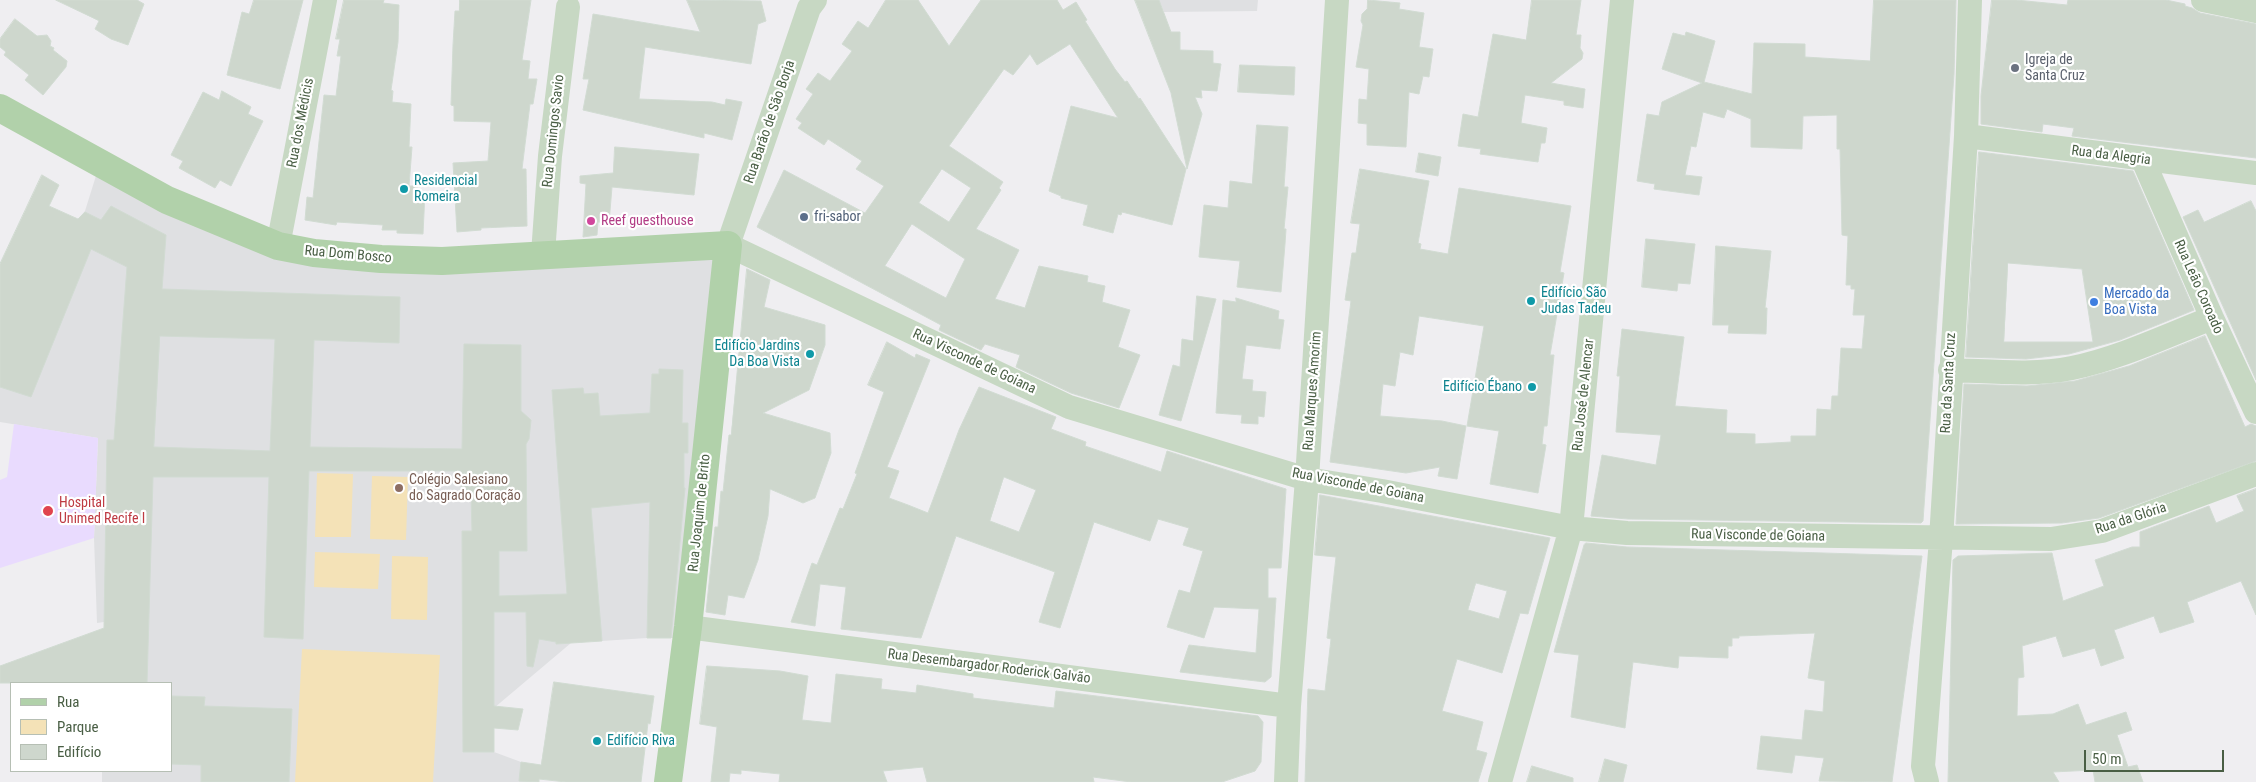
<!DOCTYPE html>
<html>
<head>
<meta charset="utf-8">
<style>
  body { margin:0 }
  #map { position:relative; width:2256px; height:782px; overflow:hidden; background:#efeef1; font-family:"Roboto Condensed",sans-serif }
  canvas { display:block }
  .legend { position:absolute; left:10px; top:682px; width:162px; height:90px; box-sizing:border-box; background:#fff; border:1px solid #b6bfb4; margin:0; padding:6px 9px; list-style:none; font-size:15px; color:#495e44 }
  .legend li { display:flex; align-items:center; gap:10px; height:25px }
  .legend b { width:25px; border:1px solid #b6bfb4 }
  .scale { position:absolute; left:2084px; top:750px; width:140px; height:22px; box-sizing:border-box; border:2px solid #495e44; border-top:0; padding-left:6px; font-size:15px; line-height:18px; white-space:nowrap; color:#495e44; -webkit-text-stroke:4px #fff; paint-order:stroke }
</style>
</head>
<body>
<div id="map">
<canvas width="2256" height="782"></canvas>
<ul class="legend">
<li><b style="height:6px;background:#b1d1aa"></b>Rua</li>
<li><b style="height:14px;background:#f4e2b7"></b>Parque</li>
<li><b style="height:14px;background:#ced7cd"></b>Edifício</li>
</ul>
<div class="scale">50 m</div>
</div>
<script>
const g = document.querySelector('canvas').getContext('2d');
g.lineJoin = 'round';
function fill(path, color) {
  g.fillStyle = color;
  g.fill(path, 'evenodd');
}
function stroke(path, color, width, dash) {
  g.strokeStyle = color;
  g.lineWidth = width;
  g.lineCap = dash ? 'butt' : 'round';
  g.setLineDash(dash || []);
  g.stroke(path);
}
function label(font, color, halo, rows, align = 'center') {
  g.font = font + ' "Roboto Condensed",sans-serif';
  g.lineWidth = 4.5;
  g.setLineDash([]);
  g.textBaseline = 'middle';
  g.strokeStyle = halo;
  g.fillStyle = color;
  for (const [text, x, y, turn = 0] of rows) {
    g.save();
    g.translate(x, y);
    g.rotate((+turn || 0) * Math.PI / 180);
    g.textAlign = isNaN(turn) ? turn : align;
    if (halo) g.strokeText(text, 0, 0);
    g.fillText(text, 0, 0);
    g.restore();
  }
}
const education = new Path2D(`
  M1159,0H1258L1257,11L1164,12Z
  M100,163L315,253L728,245L686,638H647L571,643L494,708V752L521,762L541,765L539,782H102V771H171V683H103L104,622L97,623L94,538L98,438L0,422V371L78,219L85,211Z`);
const medical = new Path2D(`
  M14,424L98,438L94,538L0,568V480L7,477Z`);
const green = new Path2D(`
  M317,473L353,474L351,537H315Z
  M372,476L408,477L406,540L370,539Z
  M315,552L380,554L378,589L314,587Z
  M392,556L428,557L427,620L391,619Z
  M302,649L440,655L433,782H295Z`);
const building = new Path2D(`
  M56,0H137L144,4L128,45L111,39L95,29L99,21Z
  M254,0H303L280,89L227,75L242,12L249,14Z
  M344,0H384L383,3L399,5L398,42L391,90L393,91L392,102L411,104L409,147H412L409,186H417V192H425L423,234L397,233V230H382L383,225L337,222L336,225L305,220L307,197L313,198L324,95L336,96L341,56H337L340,39H336Z
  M460,0H531L522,60L530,61L528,79H537L533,104H530L522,169H526L527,226L481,228V230L457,232L453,163L488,161L491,122L454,121V106L451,105L453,45L455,11H459Z
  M687,0L761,1L766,21L758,24L751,64L645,47L639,99L712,102L725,105L726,99L742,102L732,140L704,133V138L583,110L589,79H583L593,14L700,32Z
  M886,0H918L949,46L981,0H1057L1063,10L1076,2L1087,20L1085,21L1115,69L1125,82L1127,81L1139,99L1140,98L1186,169L1172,225L1122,212L1121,215L1118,214L1113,233L1083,225L1088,205L1061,198V196L1049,191L1071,106L1118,118L1070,44L1037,65L1030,54L1013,75L1004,69L949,146L1003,182L999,188L1001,190L976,229L1019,250L995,299L1025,308L1039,266L1088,276L1087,282L1105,286L1102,302L1130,310L1118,347L1140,355L1119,408L1071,393L1016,367L1020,355L985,344L981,350L939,330L941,325L757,227L784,170L865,213L884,186L856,169L862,161L828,139L824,145L798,128L802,123L796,119L813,94L806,89L818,73L830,81L852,51L842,44L858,21L868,28ZM942,169L971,188L949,222L919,203ZM912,224L965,259L946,298L885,266Z
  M1135,0H1159L1171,32H1180V50L1213,51V63L1221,64L1217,91L1201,90L1202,98L1195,97L1202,114L1187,169L1171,93Z
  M1368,0L1400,3L1399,9L1424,13L1419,47L1433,49L1429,77L1423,76L1419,94L1409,92L1406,147L1367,145V124L1358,123L1359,99L1367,100L1369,69L1356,67L1363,25L1361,21L1362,14L1367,9Z
  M1532,0H1581L1576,35H1581L1580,48L1583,53L1582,59L1551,83L1585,89L1583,108L1564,105V101L1525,95L1521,123L1547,128L1545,143H1541L1538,162L1480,154L1481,149L1458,146L1463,114L1478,117L1493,34L1526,40Z
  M1874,0H1956L1954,74L1923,521L1921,523L1628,519L1591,516L1602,455L1656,465L1661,435L1616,432L1620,376H1617L1622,329L1684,337L1675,406L1727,410L1726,433L1755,434V444L1791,442V436H1816L1817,409L1831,410L1832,396H1838L1841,348L1862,349L1865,315H1853L1855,289H1851V285H1846L1848,236L1842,235L1840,149H1837V115L1803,116L1802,149L1751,147V119L1727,109L1724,118L1703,112L1696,147L1691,146L1685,175L1702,177L1699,195L1654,189L1655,184L1637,181L1647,114L1659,116L1662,102L1702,83L1662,69L1673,33L1685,36L1686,32L1715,41L1704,82L1752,94L1754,43L1805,44V57L1870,61Z
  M1992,0H2016L2067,5L2068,0H2166L2185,4V6L2192,8L2200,13L2256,24V158L2072,136L2074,128L2043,124L2042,132L1981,124V96Z
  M15,19L37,36L47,35L51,41L50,46L54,48L53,50L67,61L66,67L43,95L25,80L29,75L4,55L6,52L0,47V39Z
  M1240,65L1295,67L1294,95L1238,92Z
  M222,91L251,107L248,114L263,121L231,186L220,180L215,188L179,168L183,161L171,155L203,92L219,100Z
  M1257,125L1288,127L1284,187H1288L1284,229H1286L1285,244L1281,292L1237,287L1240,261L1199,257L1204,205L1228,208L1230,181L1252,184Z
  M615,147L699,154L694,195L612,187L609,223L598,222L597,235L583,237L586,184L580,183V176L613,173Z
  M1979,152L2133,171L2194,310L2120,340L2069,354L2026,359L1966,357ZM2008,263L2082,269L2093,342H2004Z
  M1419,153L1441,157L1438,176L1416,172Z
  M1360,169L1429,181L1418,243L1421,244L1420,249L1448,254L1459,188L1571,206L1560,272L1564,273L1550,355H1554L1547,426H1544L1542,444L1546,445L1538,493L1490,484L1499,431L1467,426L1484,326L1419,316L1413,355L1400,352L1395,386L1383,384L1380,416L1442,421L1466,426L1457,479L1438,476L1440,467L1406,473L1330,462L1351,301L1345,300L1352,253H1356L1360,224L1351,223Z
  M42,175L59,185L49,206L78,219L85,212L101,220L111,206L166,235L162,289L400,297L399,343L314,340L310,447L462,449L464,344L521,345V411L531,420L529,439L526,444L527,551H499V596L567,594L552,390L583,388L584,394L598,393L600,416L650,413L652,374H659V369L683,370L682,423H688V453H684V488H685L671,638H647L650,502L591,508L602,641L556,644V642L539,639L533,667L527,666L526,612H494V706L523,709L518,730L494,728V752H463L462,531H472L471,494L461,496V471H309L303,639L264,637L269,477H153L147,683H0V666L104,628L107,440H114L127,267L91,249L31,397L0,387V264ZM160,336L275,339L270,451L154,447Z
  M2251,201L2256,211V380L2183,217L2198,210L2204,222Z
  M1646,239L1695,244L1690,284L1678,283L1677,291L1642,287Z
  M1716,246L1771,251L1765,308H1767L1766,334L1728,333L1729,325H1713Z
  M747,269L770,280L764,307L825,325V345L809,390L763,413L830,433L831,453L815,498L803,503L770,489L768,516L758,560L744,598L728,595L725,615L706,612L715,527H718L721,491L723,492L729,435H731Z
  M1197,296L1216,299L1181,421L1159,415L1173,365L1180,367L1182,339L1193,341Z
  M1236,298L1279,311L1278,319L1284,320L1280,349L1246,345L1242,379L1253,380L1252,391L1266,392L1264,417L1258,416V424L1241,423L1242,415L1216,413L1223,300L1236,302Z
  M2205,336L2245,427L2251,424L2256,426V461L2099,518L2062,523L1956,524L1964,384L2027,386L2075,381L2129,366Z
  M887,342L915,358L916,354L930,360L887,467L899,471L889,498L908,505L928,513L959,430L979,387L1056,417L1051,429L1086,442L1085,446L1161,472L1167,451L1286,489L1281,568H1268V598H1276L1271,677L1265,682L1180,672L1189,645L1256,653L1259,609L1214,607L1204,638L1167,627L1179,590L1190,593L1203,551L1183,545L1189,528L1158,519L1150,541L1094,522L1060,628L1039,622L1055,572L956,536L921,638L841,629L846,587L820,584L815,626L791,622L812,563L817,565L840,508L843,509L857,474L855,473L884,392L868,385ZM1004,477L1036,490L1019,532L990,521Z
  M2256,489V615L2241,581L2187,602L2194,622L2160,633L2154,616L2114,630L2124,658L2101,666L2095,648L2063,657L2056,636L2022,646L2024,677L2018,678L2017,716L2053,714L2078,704L2086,725L2126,712L2132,730L2117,735L2128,767L2137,765L2143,782H2095L2093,770L2053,772L2059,782H1948L1953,560L1958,556L2052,553L2063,601L2104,586L2095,560L2132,547H2140V532L2209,506L2216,523L2244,511L2237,496Z
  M1320,495L1550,538L1528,614L1520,613L1502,673L1457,659L1442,711L1483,722L1476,750L1487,753L1478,782H1305L1308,689L1325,691L1331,639L1327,638L1336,557L1315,555ZM1476,583L1507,591L1499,619L1468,610Z
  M1586,543L1627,547L1922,556L1892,782L1819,781L1824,758L1795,755L1792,773L1757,769L1761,736L1802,740L1805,710L1823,712L1825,681L1808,678L1815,633L1739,636V638H1732V646H1728V658L1679,656L1678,668L1633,662L1625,728L1571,717L1579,655L1554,652L1584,545Z
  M707,666L780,671L808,676L802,720L831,723L836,674L882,679L881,689L916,693L917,685L973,694V698L1054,708L1056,691L1258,716L1263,722L1261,762L1255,771L1222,782H1131L1093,777L1094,782H927L923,767L883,771L887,782H779L780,774L741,770V774L730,773L729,782H711L717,727L700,724Z
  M554,682L654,696L650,724L648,723L641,782H566L539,779V782L519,781L521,762L541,765Z
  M171,696L205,697L204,706L292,709L289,782H201V765L171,764Z
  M1605,759L1627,765L1623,782H1599Z
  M1532,766L1573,778V782H1527Z`);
const minor = new Path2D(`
  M815,0L809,8L728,245L1069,407L1307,479L1382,491L1571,528L1627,533L2051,539L2102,531L2256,474
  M2203,0L2256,11
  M1966,136L2256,173
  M2143,160L2212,318L2256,412
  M278,246L325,0
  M543,254L550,156L568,7
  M1950,370C1989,371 2033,376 2072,368C2118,359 2168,335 2212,318
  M688,627L1289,706
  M1286,782L1289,706L1307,479L1337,0
  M1500,782L1571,528L1622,0
  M1927,782L1923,766L1941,539L1966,136L1970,0`);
const major = new Path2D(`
  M0,108L167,200L278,246L314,253L381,259L442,261L728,245L688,627L668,782`);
const markers = [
  [2015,68,5,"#6b7280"],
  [404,189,5,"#0f9aa8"],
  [804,217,5,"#5c6f8a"],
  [591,221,5,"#d1479c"],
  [1531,301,5,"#0f9aa8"],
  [2094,302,5,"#3f7fe0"],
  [810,354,5,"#0f9aa8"],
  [1532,387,5,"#0f9aa8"],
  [399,488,5,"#8d6e63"],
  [48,511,6,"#e0444e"],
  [597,741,5,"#0f9aa8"]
];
const worshipNames = [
  ["Igreja de",2025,60],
  ["Santa Cruz",2025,76]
];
const streetNames = [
  ["Rua Barão de São Borja",770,122,-71],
  ["Rua dos Médicis",301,123,-79],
  ["Rua Domingos Savio",554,131,-84],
  ["Rua da Alegria",2111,156,7],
  ["Rua Dom Bosco",348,255,5],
  ["Rua Leão Coroado",2198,287,66],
  ["Rua Visconde de Goiana",974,362,25],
  ["Rua da Santa Cruz",1949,383,-87],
  ["Rua Marques Amorim",1313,391,-86],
  ["Rua José de Alencar",1584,395,-84],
  ["Rua Visconde de Goiana",1358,486,11],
  ["Rua Joaquim de Brito",700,513,-84],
  ["Rua da Glória",2131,519,-18],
  ["Rua Visconde de Goiana",1758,536,1],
  ["Rua Desembargador Roderick Galvão",989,667,7]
];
const cultureNames = [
  ["Residencial",414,181],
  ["Romeira",414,197],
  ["Edifício São",1541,293],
  ["Judas Tadeu",1541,309],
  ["Edifício Jardins",800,346,"right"],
  ["Da Boa Vista",800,362,"right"],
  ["Edifício Ébano",1522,387,"right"],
  ["Edifício Riva",607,741]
];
const serviceNames = [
  ["fri-sabor",814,217]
];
const hotelNames = [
  ["Reef guesthouse",601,221]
];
const shopNames = [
  ["Mercado da",2104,294],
  ["Boa Vista",2104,310]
];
const educationNames = [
  ["Colégio Salesiano",409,480],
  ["do Sagrado Coração",409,496]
];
const healthNames = [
  ["Hospital",59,503],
  ["Unimed Recife I",59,519]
];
fill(education, '#dfe0e2');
fill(medical, '#e9dbfe');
fill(green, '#f4e2b7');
fill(building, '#ced7cd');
stroke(building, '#d1dbd2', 1);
stroke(minor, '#c7d8c3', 24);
stroke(major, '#b1d1aa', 28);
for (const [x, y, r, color] of markers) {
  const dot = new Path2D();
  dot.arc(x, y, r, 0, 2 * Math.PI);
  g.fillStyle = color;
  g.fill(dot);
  stroke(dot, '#fff', 2);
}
label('14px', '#5b616d', '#fff', worshipNames, 'left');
label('14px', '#495e44', '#fff', streetNames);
label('14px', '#0d838f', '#fff', cultureNames, 'left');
label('14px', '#4e5e75', '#fff', serviceNames, 'left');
label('14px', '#b23c85', '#fff', hotelNames, 'left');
label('14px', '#366cbe', '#fff', shopNames, 'left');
label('14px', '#785e54', '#fff', educationNames, 'left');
label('14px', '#be3a42', '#fff', healthNames, 'left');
</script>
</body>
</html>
